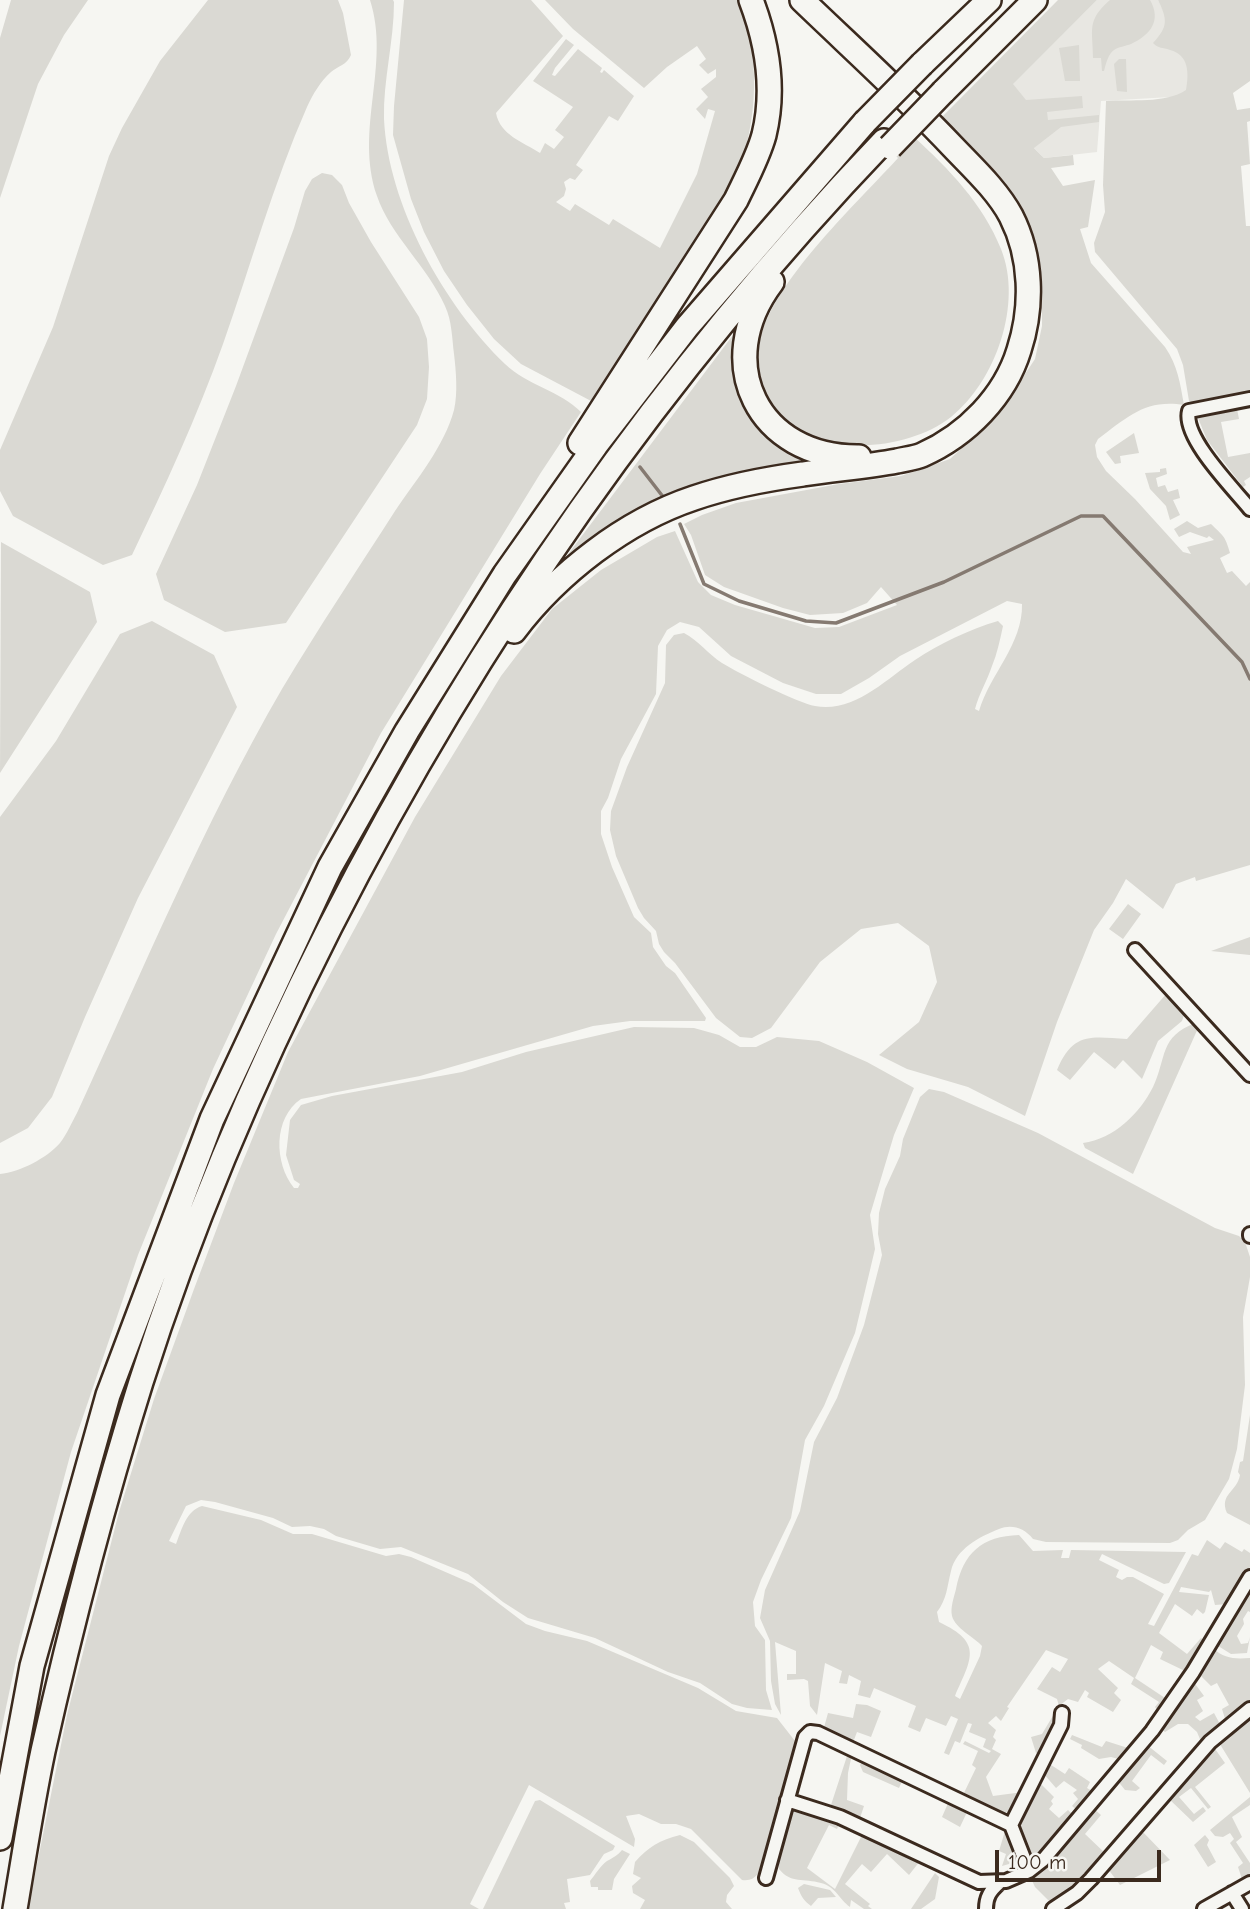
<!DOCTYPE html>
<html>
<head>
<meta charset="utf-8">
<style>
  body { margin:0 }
  #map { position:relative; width:1250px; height:1909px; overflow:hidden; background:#f6f6f2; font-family:"Comic Neue",sans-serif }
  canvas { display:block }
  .scale { position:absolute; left:995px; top:1850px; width:166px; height:32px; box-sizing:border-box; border:4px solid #3b2a1e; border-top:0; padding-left:9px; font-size:21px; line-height:24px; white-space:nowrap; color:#3b2a1e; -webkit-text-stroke:5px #f6f6f2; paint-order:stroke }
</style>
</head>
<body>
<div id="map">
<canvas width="1250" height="1909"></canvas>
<div class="scale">100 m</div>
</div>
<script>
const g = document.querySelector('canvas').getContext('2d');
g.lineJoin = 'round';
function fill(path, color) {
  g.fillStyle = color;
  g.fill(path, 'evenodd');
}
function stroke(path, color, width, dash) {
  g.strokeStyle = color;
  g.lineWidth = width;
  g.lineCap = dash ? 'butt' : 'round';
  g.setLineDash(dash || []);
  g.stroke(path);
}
const built = new Path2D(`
  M1097,0H1158L1206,95L1101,101L1097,152L1044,158L992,104Z`);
const green = new Path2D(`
  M11,0H88L64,35L38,84L0,198V38Z
  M208,0H338L343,13L351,55C347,65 338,66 331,72C320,82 313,94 307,107C273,184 251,265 223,344C197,417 165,486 132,555L103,565L13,516L0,491V450L53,327L109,156L122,128L160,61Z
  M370,0H393L394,2C394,42 383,80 384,119C388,205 444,305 505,364C527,385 560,391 581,412L540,474L381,733L276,934L213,1069L138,1255L71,1452L19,1646L0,1736V1174C20,1172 47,1158 60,1143C67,1134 72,1122 77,1113C143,970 203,825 282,689C318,629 357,570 395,511C416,480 444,447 454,410C458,393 456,371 454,354C452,338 452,321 445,306C428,267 390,235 377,196C354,129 391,66 370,0Z
  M404,0H531L563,36L496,113C500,135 523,142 540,153L545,143L554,149L564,137L555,130L573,107L533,81L566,39L574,45L555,68L552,75L555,76L578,49L602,68L600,72L602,73L604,70L634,96L618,121L609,116L576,165L583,170L575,180L570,178L564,182L566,189L564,196L556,202L570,211L575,204L609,225L613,219L660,248L697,174L715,111L708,109L705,119L696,109L708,97L701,89L716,77V69L708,74L699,65L706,59L697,46L667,67L644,88L573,29L545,0H737C762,53 758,123 736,177C731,188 724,199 718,211L593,402L521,364L494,339L467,305L444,271L424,232L411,199L393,135L394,106Z
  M1058,0H1097L1013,84L1026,100L1082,96L1083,108L1047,112L1048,120L1099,115V122L1061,127L1034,148L1044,158L1073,155L1074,165L1051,168L1063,186L1095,180L1088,227L1080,229L1091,263L1165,347C1178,366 1180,383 1184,405C1145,399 1128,417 1098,439L1095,445L1097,457L1106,471L1135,499L1183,552L1191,554L1187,547L1214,540L1209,536L1207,538L1190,532L1179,537L1174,529L1187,521L1198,528L1211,524C1223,536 1225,535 1230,553L1220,558L1227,573L1232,571L1246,586L1250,582V865L1196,881L1195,877L1176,884L1163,909L1126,879L1113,903L1094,930L1057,1022L1025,1116L968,1087L907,1069L879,1055L919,1022L937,982L929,946L898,923L861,929L820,962L771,1028L752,1038L740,1037L716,1018L675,963L664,952L659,944L656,931L644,918L638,908L616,856L610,830L611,811L627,767L665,683L666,645L674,635L684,633C698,640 708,654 722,663C738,673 798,703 815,706C854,713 885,680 915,660C939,644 970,629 998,621L1003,626C1000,640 997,654 992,666C987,681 979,694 975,709L979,711C990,674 1023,644 1022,604L1007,601L900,656L869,678L841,694H816L783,683L731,656L699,627L680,622L667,630L658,646L656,694L621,759L608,798L601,811V834L612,867L634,917L651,933L653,947L666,966L675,973L706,1018L705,1021H630L593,1026L420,1076L301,1099C273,1118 274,1163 294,1188H298L300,1184L294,1180L286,1155L290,1120L301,1105L332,1096L462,1072L526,1052L634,1027L694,1028L719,1035L740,1047H756L777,1037L819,1041L867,1062L914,1088L894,1135L870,1215L875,1249L855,1333L824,1406L805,1440L791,1518L761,1580L753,1602L755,1626L765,1640L766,1690L772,1710L747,1708L732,1704L700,1683L668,1672L595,1638L528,1618L503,1602L468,1574L401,1547L380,1549L336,1536L324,1529L310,1526L292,1527L273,1518L215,1502L201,1500L186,1506L169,1541L176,1544C182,1529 186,1511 202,1506L261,1520L293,1534H312L386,1556L399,1554L411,1557L473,1584L526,1624L545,1631L587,1641L698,1688L736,1711L777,1718L795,1741L765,1861C759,1872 756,1882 742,1880L691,1829L676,1824H661L639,1814L626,1816L635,1839L634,1847L529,1785L470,1904L479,1909H28L67,1715L119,1512L154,1399L194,1289L234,1183L288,1052L415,817L501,676L552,609L601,570L657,537L675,531L698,582L711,595L735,605L815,628L839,627L897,605L881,587L867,603L843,613L810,615L783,608L724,587L705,575L691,535L684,524L702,515L736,503L839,484L901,476L950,459L998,415L1035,359L1042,326V286L1036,244L1021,210L1005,186L962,137L941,118Z
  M1110,0H1150C1162,21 1150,35 1131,44C1126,46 1118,47 1114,50C1108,54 1106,64 1104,71H1102L1101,58H1093C1093,29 1086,21 1110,0Z
  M1158,0H1250V81L1233,93L1237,110L1250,108V121L1247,122L1250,164L1241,166L1246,226H1250V394L1195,404L1189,401L1183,365L1177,349L1095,252L1094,243L1105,212L1103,185L1106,101C1131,99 1165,104 1186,90C1189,73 1189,55 1170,50C1162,47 1159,49 1153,43C1169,26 1167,19 1158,0Z
  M1079,45L1080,81H1065L1059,48Z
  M1119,59H1126L1127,92L1117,91L1114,64Z
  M914,137C949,169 983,204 1001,249C1023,303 996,381 951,417C904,454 804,460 770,403C758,381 753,357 762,332C781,274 856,204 898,158L895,155Z
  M322,173L332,175L342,185L349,203L371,242L419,317L427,339L429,367L427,399L417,425L286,623L225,632L164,600L156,574L197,485L236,386L294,228L305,191L312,179Z
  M733,335L736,336C735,343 732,351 732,358C731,408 770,448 815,462L761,471L560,565Z
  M1237,409L1239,419L1221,422L1228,457L1250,453V477L1244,481L1246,485L1243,487L1207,440L1198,418L1200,415Z
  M1134,433L1139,453L1120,456L1121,463L1115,464L1106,452Z
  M1166,468L1167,474L1156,478L1158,487L1165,485L1168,492L1178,489L1180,498L1173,500L1180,515L1170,520L1166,506L1150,489L1145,473L1160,472V469Z
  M1,542L90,592L97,622L0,773Z
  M152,621L214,655L237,707L138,898L85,1017L52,1097L28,1128L0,1143V817L56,741L120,634Z
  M1128,904L1141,914L1123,939L1109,929Z
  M1250,937V955L1211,951Z
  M1167,993L1185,1012L1182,1021L1158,1041L1142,1079L1123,1060L1115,1069L1094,1052L1070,1080L1057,1070C1073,1031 1092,1037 1127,1039Z
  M1196,1023L1199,1026L1133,1174L1085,1148L1083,1143C1114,1139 1140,1113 1153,1087C1167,1058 1159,1036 1196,1023Z
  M929,1089L944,1092L1038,1133L1215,1228L1239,1236L1245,1242L1250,1257V1277L1243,1317L1245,1385L1237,1449L1229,1479L1205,1520L1188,1530L1178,1540L1170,1543L1046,1542L1033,1539C1024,1528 1012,1524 999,1529C979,1537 956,1549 951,1571C947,1587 947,1599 937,1612L939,1622C984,1643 971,1659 955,1696L960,1699L980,1656L982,1646C974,1637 955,1628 952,1616C950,1608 954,1597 956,1589C963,1553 982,1536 1019,1535L1033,1551L1063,1550L1061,1558H1069L1071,1550L1186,1552L1169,1583L1164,1584L1102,1554L1099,1560L1119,1570L1116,1577L1122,1580L1127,1577H1133L1164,1594L1148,1624L1154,1626L1192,1554L1198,1556L1207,1540L1220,1549L1225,1542L1242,1552L1244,1549L1250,1553V1567L1228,1604L1215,1605L1211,1590L1209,1592L1181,1587L1179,1592L1209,1595L1205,1612L1203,1614L1197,1609L1192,1616L1175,1604L1159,1633L1187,1654L1201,1638L1206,1642L1187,1672L1160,1659L1163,1652L1151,1645L1135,1678L1168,1700L1159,1712L1155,1707L1159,1702L1131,1684L1134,1678L1109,1661L1098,1669L1118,1688L1114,1693L1121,1700L1113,1712L1087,1697L1089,1693L1085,1690L1078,1702L1068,1699L1059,1706L1057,1699L1037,1689L1052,1667L1060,1672L1068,1659L1046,1650L1007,1707L1009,1708L1001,1721L996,1716L988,1723L996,1730L993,1737L996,1740L992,1749L1001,1754L986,1777L993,1796L1023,1792L1012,1810L1003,1814L962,1797L976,1768L972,1765L978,1751L963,1744L965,1741L989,1753L991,1751L983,1747L986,1739L969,1732L972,1724L968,1723L960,1743L955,1741L949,1755L944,1753L958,1719L951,1716L946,1726L926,1718L920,1732L908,1727L916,1706L874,1688L870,1698L858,1695L861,1681L849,1675L847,1684L839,1683L842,1671L825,1663L817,1715L810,1706L808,1681L804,1679L787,1680V1674H796V1651L775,1642L781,1715L775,1704L771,1681L770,1641L760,1618L765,1590L800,1511L814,1442L837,1398L864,1325L882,1255L878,1234L879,1213L885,1189L900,1156L903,1139L920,1097Z
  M1250,1415V1525L1227,1513C1219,1494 1237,1492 1240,1475L1238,1472L1240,1462L1243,1461Z
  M1250,1586V1612L1248,1611L1243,1619L1244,1624L1237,1636L1241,1644L1248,1643L1250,1637L1247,1653L1231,1654L1215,1644Z
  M1213,1648C1224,1659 1235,1659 1250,1658V1702L1226,1722L1222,1709L1229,1705L1218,1685L1217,1683L1211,1686L1198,1673Z
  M1193,1681L1204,1696L1197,1700L1203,1711L1195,1717L1200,1721L1214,1713L1221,1726L1202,1744L1197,1732L1188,1724H1178L1165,1732L1160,1728Z
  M856,1704L867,1705L881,1711L871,1737L857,1732L852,1745L823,1731L828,1713L853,1718Z
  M1054,1714V1727L1041,1755L1036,1753L1031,1737L1042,1734Z
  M1250,1716V1793L1218,1741Z
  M1072,1735L1102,1747L1106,1741L1131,1749L1122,1760L1111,1757L1099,1759L1081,1748L1082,1745L1070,1739Z
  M1147,1745L1167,1761L1164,1765L1151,1755L1132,1781L1140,1788L1136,1791L1125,1790L1117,1780Z
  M1213,1746L1225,1763L1195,1787L1211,1807L1208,1809L1191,1788L1179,1797L1194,1814L1203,1807L1206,1811L1193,1822L1168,1798Z
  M848,1753L852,1754L848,1773L847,1800L864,1806L859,1821L830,1808Z
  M863,1760L903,1779L899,1788L863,1772L860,1765Z
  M1048,1763L1065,1774L1069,1768L1090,1782L1087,1788L1092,1791L1113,1770L1078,1811L1072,1806L1078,1799L1073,1793L1077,1790L1064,1781L1056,1788L1043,1773Z
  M1039,1782L1054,1797L1051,1801L1053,1804L1049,1809L1059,1818L1068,1810L1074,1816L1045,1852L1032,1861C1012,1824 1022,1816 1039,1782Z
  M1250,1797V1805L1232,1817L1242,1837L1236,1842L1250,1863V1874L1242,1879L1238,1867L1243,1863L1230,1843L1234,1839L1230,1833L1223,1837L1215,1836L1210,1830Z
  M540,1800L615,1846L613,1850L604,1854L590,1875L567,1879L570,1902L564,1903L566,1909H483L535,1801Z
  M949,1801L968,1810L960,1827L942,1817Z
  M1093,1808L1101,1815L1085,1834L1107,1855L1086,1880L1053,1905L1035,1887L1028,1872Z
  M797,1810L840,1822L837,1829L829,1825L807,1868L835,1889L863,1833L920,1861L909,1875L887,1854L871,1872L862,1864L845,1884L870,1904L868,1906L872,1909H864L851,1900L850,1907C839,1899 836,1887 821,1883C804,1878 791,1884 779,1869L778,1855L787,1813Z
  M1141,1830L1170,1860L1120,1885L1108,1869Z
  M1005,1831L1018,1857L1009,1864L1002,1866L1006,1854L999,1851Z
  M680,1835L694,1842L730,1878L734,1886L727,1895L726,1902L732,1909H640L645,1900L633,1893L632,1886L641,1878L633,1874L635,1862C648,1847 660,1840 680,1835Z
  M1205,1835L1209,1840L1207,1845L1216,1862L1208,1867L1194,1845Z
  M622,1850L630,1854L614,1879L612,1890H598V1887H591L590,1881C595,1875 601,1865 607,1861C614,1857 617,1856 622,1850Z
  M935,1873L939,1877L935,1899L921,1909H911Z
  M804,1884L830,1890L836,1897L818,1898L811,1906C804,1901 801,1896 798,1888Z`);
const stream = new Path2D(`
  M640,467L664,498
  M680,524L704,584L739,601L806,621L836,623L944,582L1081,516H1103L1242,662L1250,679`);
const minor = new Path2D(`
  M1250,399L1189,411C1182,437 1233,488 1250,509
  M1135,950L1250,1075
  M1250,1234V1236
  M787,1800L840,1817L979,1882L1006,1881L1029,1871L1043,1860L1152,1731L1193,1672L1250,1577
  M1029,1871L1011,1825L1061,1725L1062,1713
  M766,1878L805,1737L810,1732L818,1733L1011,1825
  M1232,1893L1242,1909
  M986,1909C986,1897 990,1891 999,1883
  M1053,1909L1077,1893L1091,1879L1210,1742L1250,1709
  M1204,1909L1250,1883`);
const motorway = new Path2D(`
  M922,64L989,0
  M943,92L1035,0
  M772,282C711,363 758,458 859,457
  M580,443L736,200C746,179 758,157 764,135C775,90 767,42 751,0
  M514,631C558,573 625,521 694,498C729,486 766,479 803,474C834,469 865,467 897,461C905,459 915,458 922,455C967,435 1005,396 1019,350C1033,307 1032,257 1011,216C997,190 973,168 953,147C905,96 853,49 802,0
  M0,1838L32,1666L108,1395L212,1119L330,867L407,731L505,574L596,445L687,327L865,122
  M15,1909C24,1856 32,1803 43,1751C71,1626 103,1503 141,1382C191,1225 256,1073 330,927C476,640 661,374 884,141`);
const motorwayBridge = new Path2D(`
  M865,122L922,64
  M890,147L943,92`);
fill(built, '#e8e7e2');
fill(green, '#dad9d3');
stroke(stream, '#857a71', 3.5);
stroke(minor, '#3b2a1e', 18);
stroke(motorway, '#3b2a1e', 28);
stroke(minor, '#f6f6f2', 12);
stroke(motorway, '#f6f6f2', 23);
stroke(motorwayBridge, '#3b2a1e', 28, []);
stroke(motorwayBridge, '#f6f6f2', 23);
</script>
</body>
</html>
